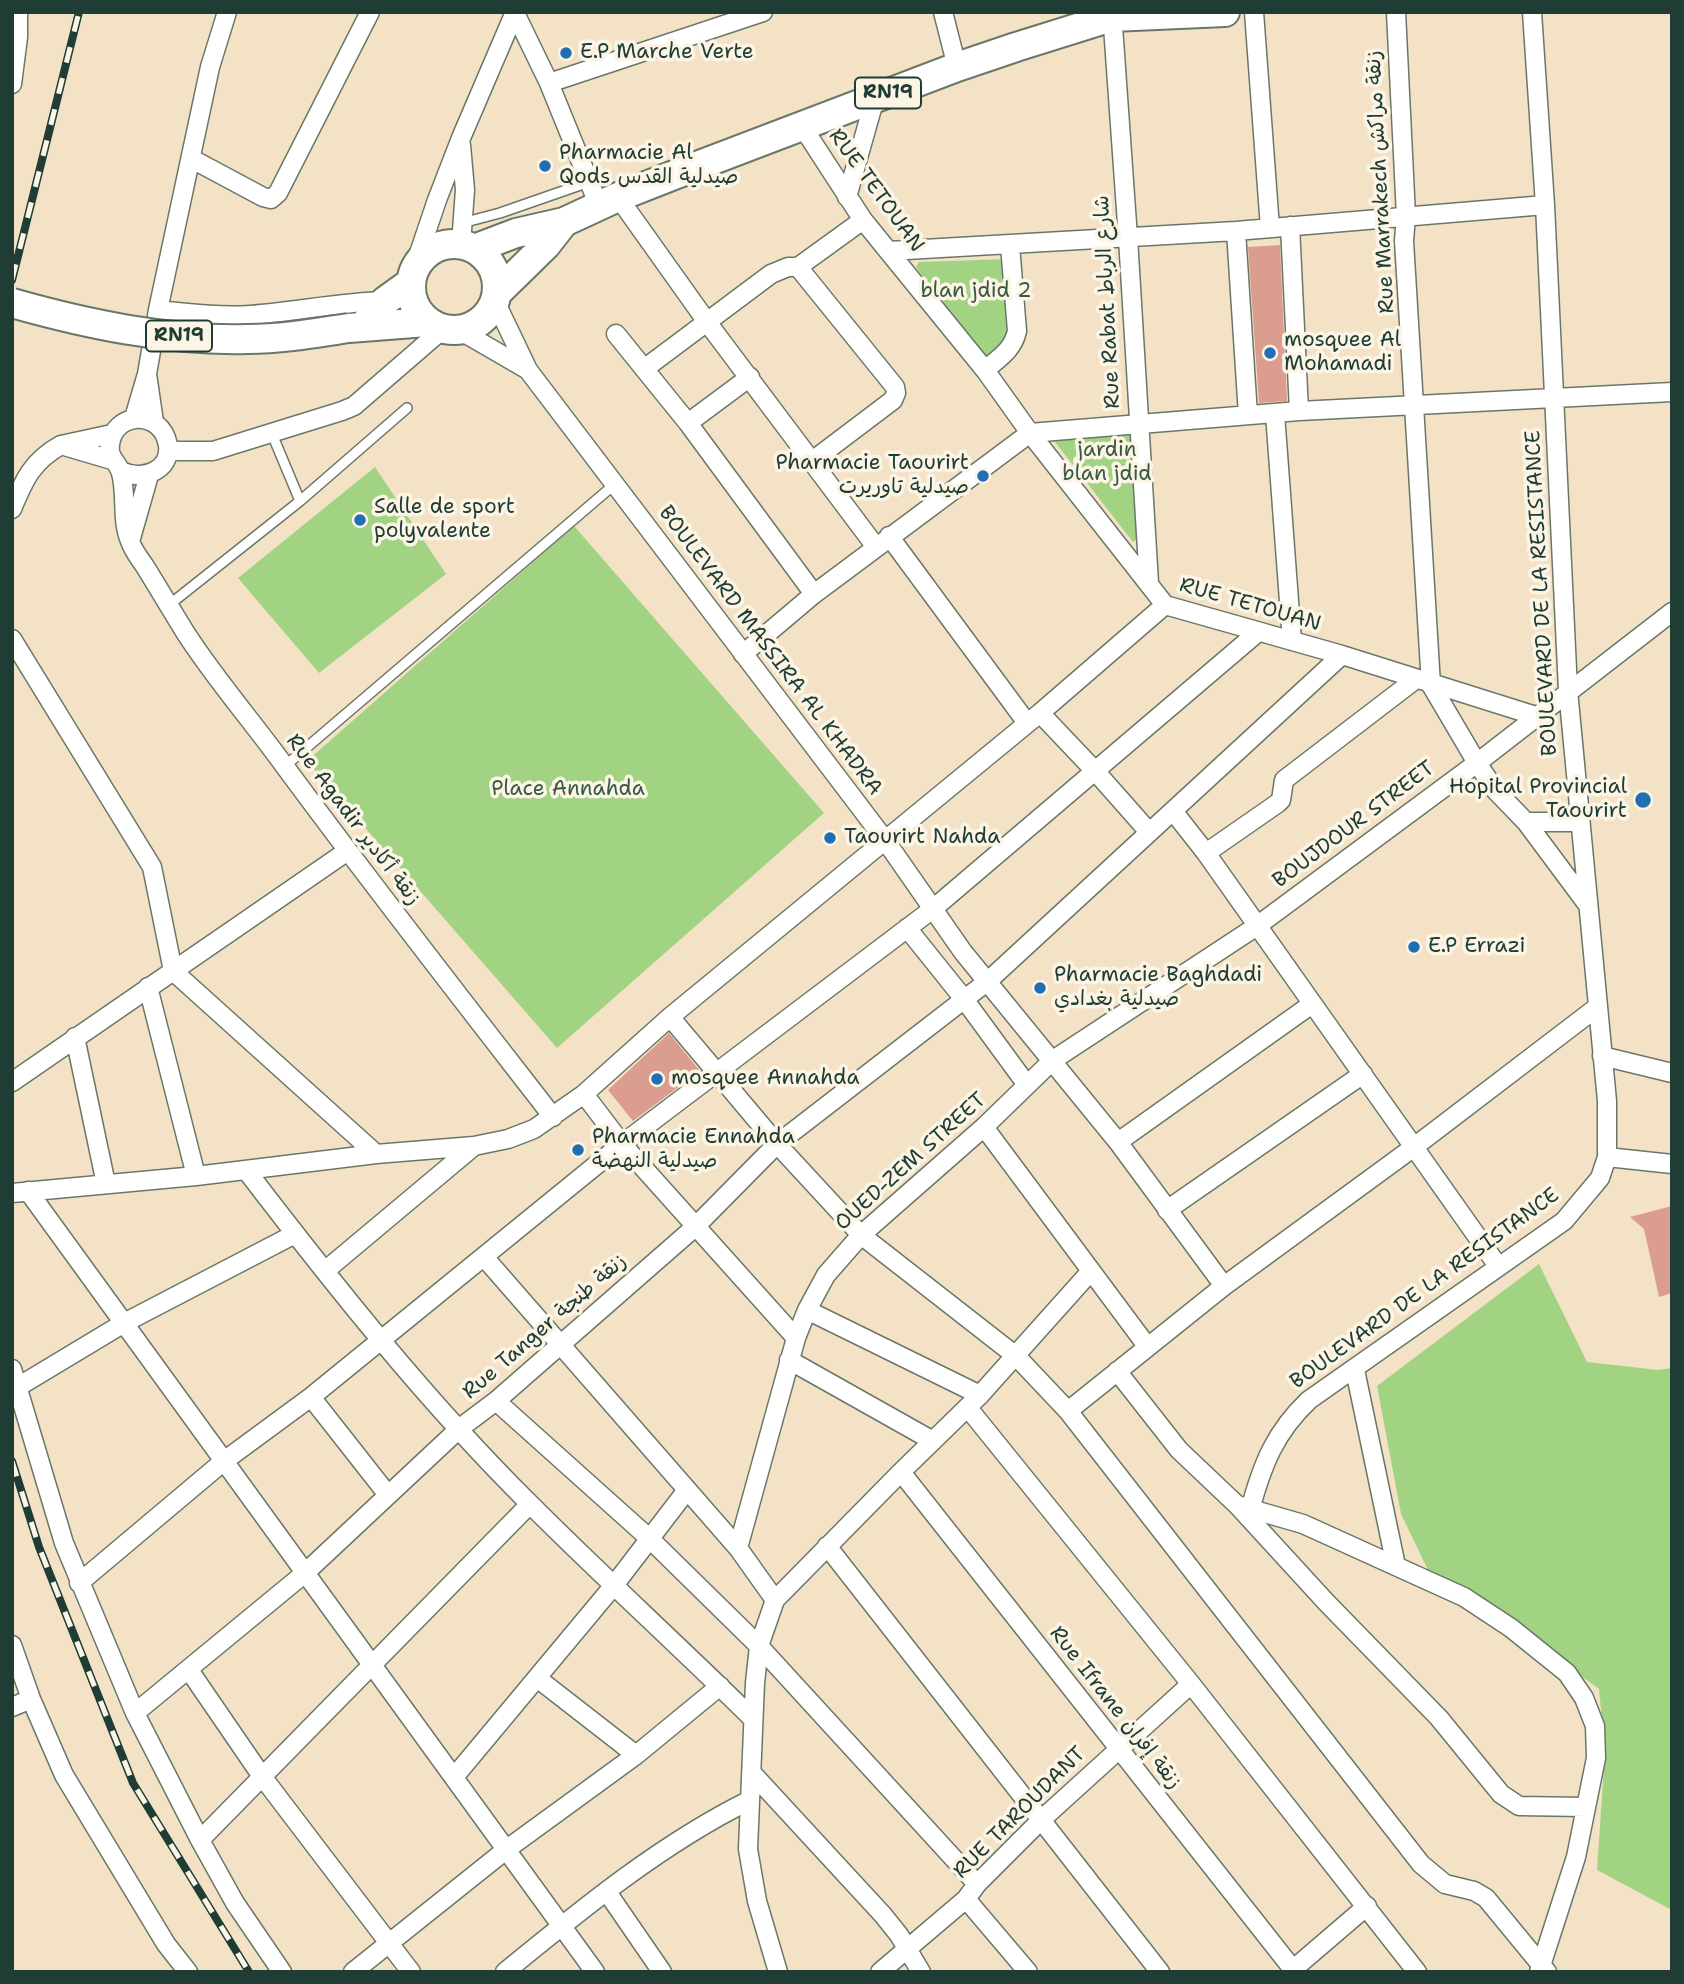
<!DOCTYPE html>
<html>
<head>
<meta charset="utf-8">
<style>
  body { margin:0 }
  #map { position:relative; width:1684px; height:1984px; overflow:hidden; background:#f4e2c7; font-family:"Shantell Sans",sans-serif }
  canvas { display:block }
  .frame { position:absolute; inset:0; border:14px solid #1f3d34; pointer-events:none }
</style>
</head>
<body>
<div id="map">
<canvas width="1684" height="1984"></canvas>
<div class="frame"></div>
</div>
<script>
const g = document.querySelector('canvas').getContext('2d');
g.lineJoin = 'round';
function fill(path, color) {
  g.fillStyle = color;
  g.fill(path, 'evenodd');
}
function stroke(path, color, width, dash) {
  g.strokeStyle = color;
  g.lineWidth = width;
  g.lineCap = dash ? 'butt' : 'round';
  g.setLineDash(dash || []);
  g.stroke(path);
}
function label(font, color, halo, rows, align = 'center') {
  g.font = font + ' "Shantell Sans","Playpen Sans Arabic",sans-serif';
  g.lineWidth = 7;
  g.setLineDash([]);
  g.textBaseline = 'middle';
  g.strokeStyle = halo;
  g.fillStyle = color;
  for (const [text, x, y, turn = 0] of rows) {
    g.save();
    g.translate(x, y);
    g.rotate((+turn || 0) * Math.PI / 180);
    g.textAlign = isNaN(turn) ? turn : align;
    if (halo) g.strokeText(text, 0, 0);
    g.fillText(text, 0, 0);
    g.restore();
  }
}
const green = new Path2D(`
  M1006,259L1013,340L984,358L916,267L919,262Z
  M1132,434L1140,537L1133,542L1055,442L1057,440Z
  M375,467L446,574L319,673L238,578Z
  M574,526L824,813L557,1048L307,761Z
  M1539,1264L1587,1362L1658,1370L1672,1368V1910L1597,1870L1605,1752L1599,1689L1521,1632L1429,1572L1401,1514L1377,1386Z`);
const building = new Path2D(`
  M1280,245L1287,401L1259,403L1248,247Z
  M669,1033L700,1071L633,1121L608,1090Z
  M1672,1206V1293L1659,1297L1644,1229L1630,1217Z`);
const service = new Path2D(`
  M462,223L500,213L589,182
  M272,434L300,501
  M169,605L300,501L407,408
  M285,766L615,484`);
const minor = new Path2D(`
  M943,12L957,67
  M1112,12L1128,238L1149,583
  M1254,12L1270,228
  M1396,12L1406,216L1404,241L1431,685L1477,763L1496,791L1526,822L1587,904
  M515,13L549,83L599,206
  M549,83L763,12
  M12,84L18,37V12
  M802,126L863,220L985,370L1030,433L1165,605L1342,655L1536,716
  M192,159L263,197L271,199L278,193L370,12
  M618,197L707,322L876,547
  M847,197L875,98
  M1290,226L1299,411
  M1236,231L1248,415
  M461,244L465,190L461,145
  M889,251L1236,231L1545,205
  M798,267L895,387L896,393L893,400L811,462
  M414,268L437,200L461,138L515,12
  M495,301L528,370L885,840L963,952L1118,1142L1224,1286
  M158,310C188,313 219,317 250,315C295,312 339,302 385,301
  M459,330L528,370
  M616,334L688,423L814,594
  M644,369L771,274L788,267H798L863,220
  M985,370C999,358 1013,350 1017,331L1010,245
  M147,374L158,310L210,67L227,12
  M1275,414L1292,641
  M134,418L147,374L154,422
  M688,423L750,377
  M168,451H213L342,411L354,406L443,329
  M112,460L61,445L112,434
  M121,471C145,483 177,467 166,438C155,409 113,414 110,445C108,458 118,462 121,473C127,495 121,520 130,541C133,551 141,560 146,568C159,589 172,611 185,632C215,679 253,722 286,768C373,886 463,1001 553,1117
  M12,509C24,480 32,461 61,445
  M889,536L1027,723
  M131,538L149,475
  M12,639L152,867L173,971L376,1154
  M743,654L814,594L1030,433L1299,411L1672,392
  M1040,713L1096,772L1149,832
  M1173,811L1206,853L1498,1266
  M1526,822H1580
  M1206,853L1278,803L1281,800L1284,780L1416,679
  M907,928L964,999L1027,1085
  M148,987L196,1176
  M670,1017L777,1144L861,1235L1016,1356L1068,1411L1421,1864L1445,1884L1474,1891L1486,1898L1547,1972
  M75,1037L106,1184
  M1602,1056L1672,1073
  M12,1082L346,852
  M584,1094L622,1144L796,1338
  M984,1127L1147,1346
  M1118,1142L1312,1004
  M1607,1157L1672,1164
  M246,1170C334,1285 427,1402 531,1505C603,1577 679,1646 752,1718
  M28,1191L595,1972
  M12,1193L196,1176L376,1154L474,1146L508,1139L534,1129L584,1094L670,1017L1040,713L1165,605
  M1167,1210L1363,1074
  M484,1257L738,1548L775,1600
  M326,1270L474,1146
  M807,1310L980,1395
  M789,1360L933,1441
  M12,1369L64,1543L135,1713L200,1840L235,1903L282,1972
  M1355,1370L1396,1566
  M1117,1371L1179,1450L1237,1505L1303,1524L1464,1597L1511,1628L1567,1673L1584,1698L1595,1726L1596,1758L1576,1857L1539,1972
  M16,1388L124,1323L295,1234
  M311,1397L388,1495
  M496,1401L650,1539L759,1646L977,1884
  M968,1408L1191,1684L1417,1972
  M1068,1411L1224,1286L1414,1147L1596,1008
  M901,1472L1295,1972
  M1238,1506L1326,1602L1439,1718L1501,1794L1519,1806L1586,1807
  M1250,1510C1262,1465 1275,1432 1309,1400L1564,1221L1600,1178L1607,1157V1101L1568,690L1545,205L1532,12
  M827,1546L1160,1972
  M738,1548L796,1338L807,1310L826,1275L861,1235L984,1127L1053,1060L1257,926L1477,763L1672,612
  M79,1583L224,1461L311,1397L622,1144L934,908L1257,633
  M12,1645L31,1699L64,1775L166,1944L188,1972
  M189,1670L261,1775L411,1972
  M537,1678L636,1755
  M12,1707L31,1699
  M135,1713L305,1573L460,1428L496,1401L695,1227L777,1144L988,981L1342,655
  M752,1773L883,1915L899,1935L921,1972
  M455,1776L615,1584L687,1490
  M200,1840L530,1504
  M607,1892L662,1972
  M966,1899L1028,1972
  M353,1972L507,1849L636,1755L720,1686
  M505,1972C582,1909 661,1844 750,1800
  M778,1972L757,1901L748,1849L755,1683L759,1646L775,1600L901,1472L980,1395L1091,1271
  M880,1972L966,1899L977,1884L1041,1820L1191,1684
  M1290,1972L1367,1906`);
const primary = new Path2D(`
  M411 287a43 43 0 1 1 86 0a43 43 0 1 1-86 0Z
  M474,249L516,233L564,222L618,197L697,166L957,67L1016,47L1112,17L1225,12
  M497,293L546,245L564,222
  M363,326L385,301L410,283
  M349,328L427,322`);
const rail = new Path2D(`
  M12,280L79,12
  M12,1461L39,1547L133,1783L249,1972`);
const primaryBridge = new Path2D(`
  M12,303C90,325 168,341 248,339C282,339 316,333 349,328`);
const markers = [
  [566,53,7,"#1f6fb2"],
  [545,166,7,"#1f6fb2"],
  [1270,353,7,"#1f6fb2"],
  [983,476,7,"#1f6fb2"],
  [360,520,7,"#1f6fb2"],
  [1643,800,9,"#1f6fb2"],
  [830,838,7,"#1f6fb2"],
  [1414,947,7,"#1f6fb2"],
  [1040,988,7,"#1f6fb2"],
  [657,1079,7,"#1f6fb2"],
  [578,1150,7,"#1f6fb2"]
];
const shields = [
  [888,93,66],
  [179,336,66]
];
const shieldNames = [
  ["RN19",888,93],
  ["RN19",179,336]
];
const poiNames = [
  ["E.P Marche Verte",580,53],
  ["Pharmacie Al",559,154],
  ["Qods صيدلية القدس",559,178],
  ["mosquee Al",1284,341],
  ["Mohamadi",1284,365],
  ["Pharmacie Taourirt",969,464,"right"],
  ["صيدلية تاوريرت",969,488,"right"],
  ["Salle de sport",374,508],
  ["polyvalente",374,532],
  ["Hopital Provincial",1627,788,"right"],
  ["Taourirt",1627,812,"right"],
  ["Taourirt Nahda",844,838],
  ["E.P Errazi",1428,947],
  ["Pharmacie Baghdadi",1054,976],
  ["صيدلية بغدادي",1054,1000],
  ["mosquee Annahda",671,1079],
  ["Pharmacie Ennahda",592,1138],
  ["صيدلية النهضة",592,1162]
];
const streetNames = [
  ["Rue Marrakech زنقة مراكش",1381,182,-93],
  ["RUE TETOUAN",876,191,54],
  ["Rue Rabat شارع الرباط",1108,302,-93],
  ["BOULEVARD DE LA RESISTANCE",1542,593,-93],
  ["RUE TETOUAN",1250,605,16],
  ["BOULEVARD MASSIRA AL KHADRA",770,651,53],
  ["Rue Agadir زنقة أكادير",353,820,53],
  ["BOUJDOUR STREET",1354,825,-37],
  ["OUED-ZEM STREET",911,1162,-42],
  ["BOULEVARD DE LA RESISTANCE",1425,1289,-36],
  ["Rue Tanger زنقة طنجة",545,1327,-41],
  ["Rue Ifrane زنقة إفران",1115,1708,52],
  ["RUE TAROUDANT",1020,1813,-45]
];
const parkNames = [
  ["blan jdid 2",976,292],
  ["jardin",1107,451],
  ["blan jdid",1107,475],
  ["Place Annahda",568,790]
];
fill(green, '#a1d382');
fill(building, '#da9d90');
stroke(service, '#6a7767', 12);
stroke(minor, '#6a7767', 21);
stroke(primary, '#6a7767', 32);
stroke(service, '#fff', 9);
stroke(minor, '#fff', 18);
stroke(primary, '#fff', 28);
stroke(rail, '#1f3d34', 8);
stroke(rail, '#fcf5e5', 5, [16]);
stroke(primaryBridge, '#6a7767', 32, []);
stroke(primaryBridge, '#fff', 28);
for (const [x, y, r, color] of markers) {
  const dot = new Path2D();
  dot.arc(x, y, r, 0, 2 * Math.PI);
  g.fillStyle = color;
  g.fill(dot);
  stroke(dot, '#fcf5e5', 2.5);
}
for (const [x, y, w] of shields) {
  const box = new Path2D();
  box.roundRect(x - w / 2, y - 15.5, w, 31, 5);
  g.fillStyle = '#fcf5e5';
  g.fill(box);
  stroke(box, '#1f3d34', 2);
}
label('bold 19px', '#1f3d34', null, shieldNames);
label('21px', '#1f3d34', '#fcf5e5', poiNames, 'left');
label('21px', '#1f3d34', '#fcf5e5', streetNames);
label('21px', '#395b44', '#fcf5e5', parkNames);
</script>
</body>
</html>
